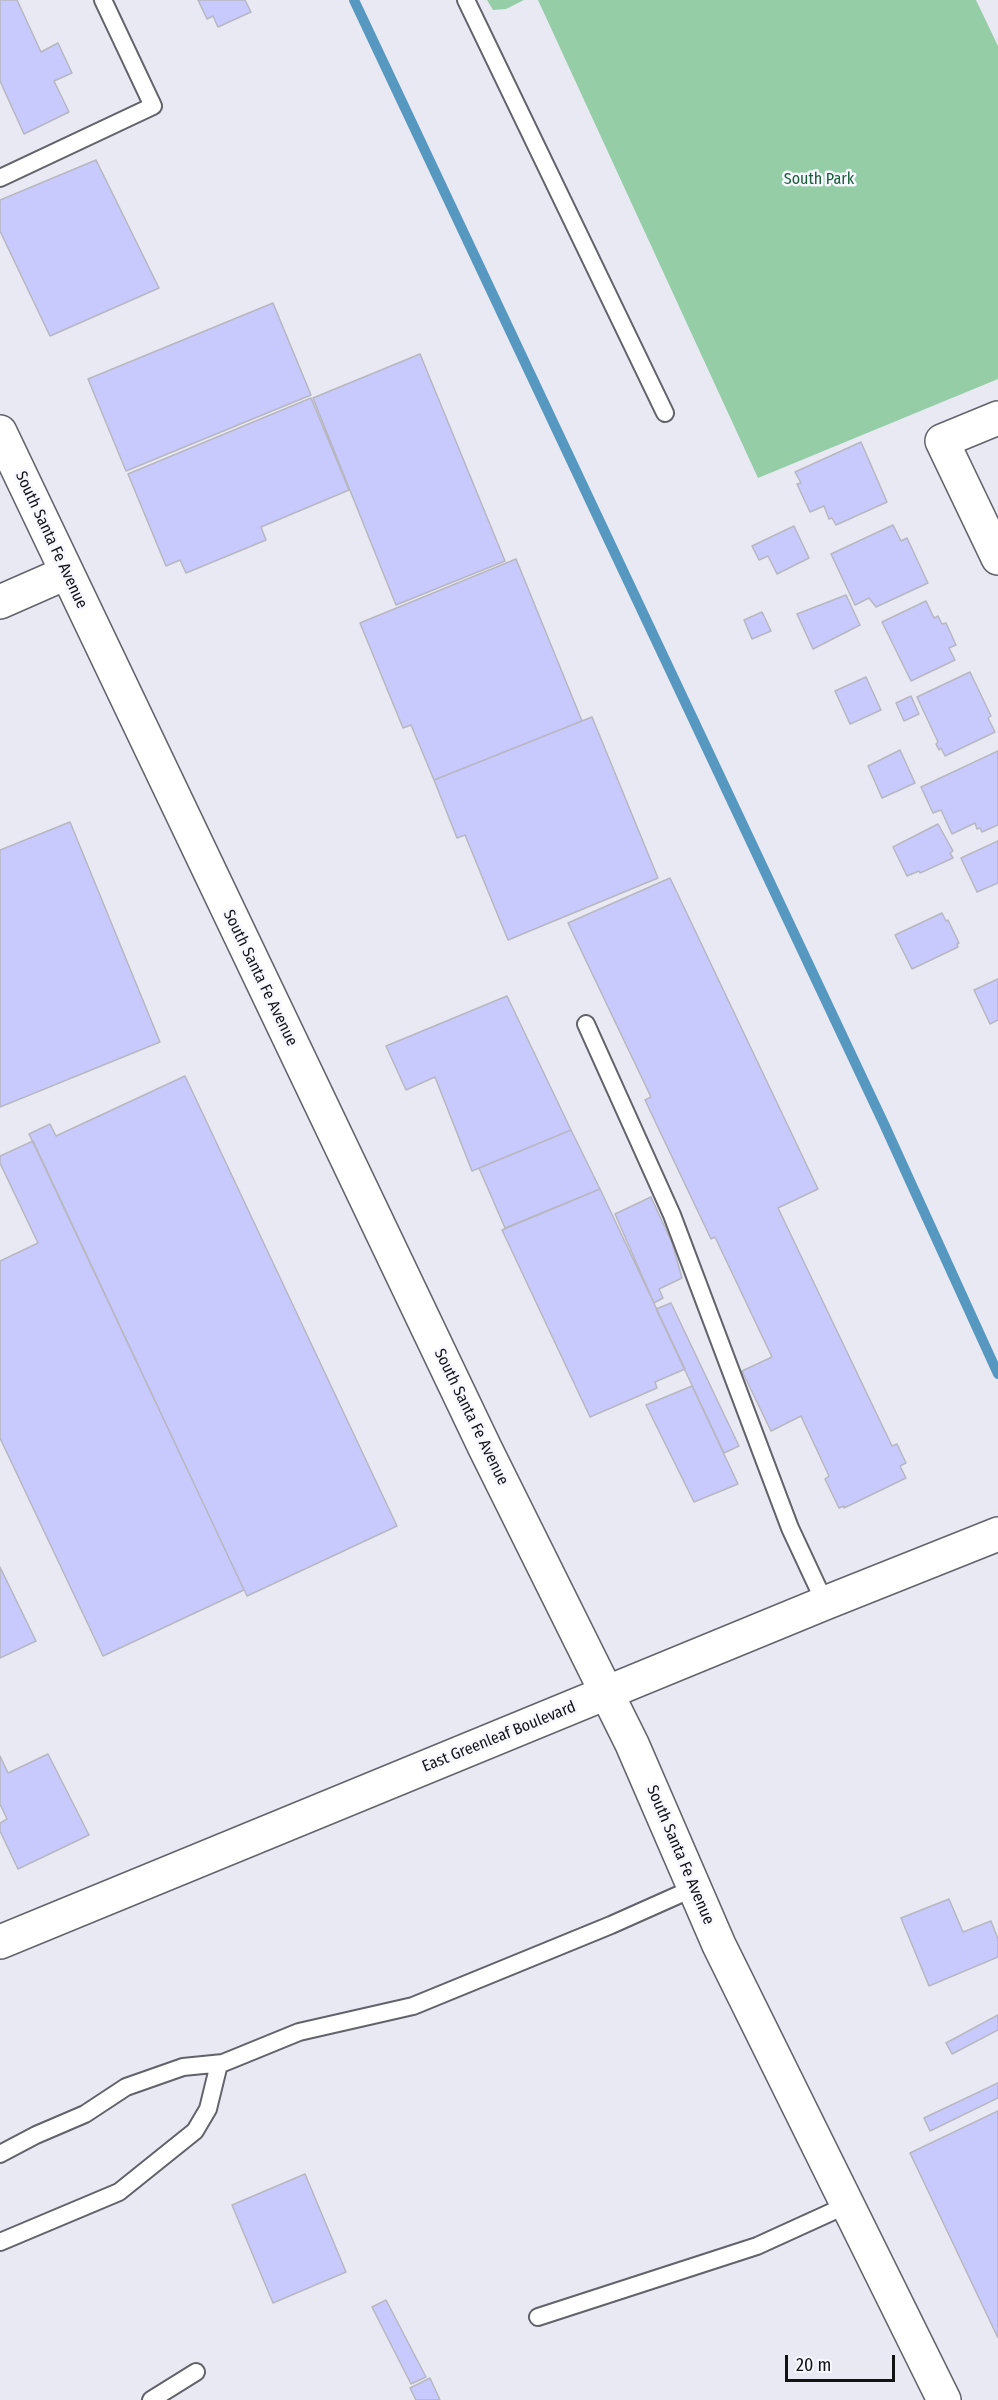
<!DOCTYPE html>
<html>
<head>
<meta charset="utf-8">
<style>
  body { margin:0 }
  #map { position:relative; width:998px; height:2400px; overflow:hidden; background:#e8e9f3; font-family:"Fira Sans Condensed",sans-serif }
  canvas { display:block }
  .scale { position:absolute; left:785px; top:2355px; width:110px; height:27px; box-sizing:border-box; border:3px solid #121215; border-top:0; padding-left:8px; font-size:18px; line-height:21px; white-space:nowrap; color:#121215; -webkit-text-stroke:4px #f6f7ff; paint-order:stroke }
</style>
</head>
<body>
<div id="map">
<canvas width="998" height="2400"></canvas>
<div class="scale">20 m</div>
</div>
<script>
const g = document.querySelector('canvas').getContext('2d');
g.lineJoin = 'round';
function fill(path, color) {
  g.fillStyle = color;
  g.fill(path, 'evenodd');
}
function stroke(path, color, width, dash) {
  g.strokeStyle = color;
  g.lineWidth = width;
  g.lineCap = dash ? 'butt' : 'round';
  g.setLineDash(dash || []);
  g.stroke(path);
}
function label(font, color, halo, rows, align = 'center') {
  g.font = font + ' "Fira Sans Condensed",sans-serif';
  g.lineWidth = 5;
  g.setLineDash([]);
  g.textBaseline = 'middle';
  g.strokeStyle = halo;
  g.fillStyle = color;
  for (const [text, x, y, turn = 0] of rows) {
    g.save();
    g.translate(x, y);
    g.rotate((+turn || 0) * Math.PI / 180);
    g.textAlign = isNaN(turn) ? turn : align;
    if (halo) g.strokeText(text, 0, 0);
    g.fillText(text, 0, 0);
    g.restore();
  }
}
const green = new Path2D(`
  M487,0H524L506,9L493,10Z
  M538,0H976L998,46V379L758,478Z`);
const stream = new Path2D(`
  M354,0L884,1124L998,1374`);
const building = new Path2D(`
  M0,0H17L41,52L58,43L72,73L54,81L69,112L24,134L0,81Z
  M198,0H245L251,12L218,27L213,16L207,19Z
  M96,160L159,288L50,336L0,231V200Z
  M273,303L311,395L126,471L88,379Z
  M420,354L505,561L396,605L313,398Z
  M311,398L349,490L261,527L266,540L186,573L180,560L166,566L128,474Z
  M861,442L887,502L836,525L832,518L829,519L824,506L810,512L797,484L801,483L795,472Z
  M893,525L901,541L907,538L928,583L876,607L869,598L855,605L831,554Z
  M794,526L809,558L777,574L768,556L759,560L752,546Z
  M516,559L582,721L434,780L411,725L403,728L360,623Z
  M846,595L860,625L813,649L797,614Z
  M926,601L934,618L938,616L942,624L946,623L956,645L949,648L955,660L911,681L882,622Z
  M762,612L771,631L752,639L744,620Z
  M970,672L991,716L988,718L995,732L945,756L941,748L939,750L936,744L938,742L917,697Z
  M866,677L881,710L850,724L835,691Z
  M911,696L919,714L904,721L896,703Z
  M592,717L658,878L508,940L465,835L457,838L434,780Z
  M900,750L915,783L882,798L868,766Z
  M998,751V825L982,832L980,828L977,829L975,823L952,834L941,810L933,813L921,787Z
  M70,822L160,1042L0,1107V850Z
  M938,824L953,851L950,853L953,858L920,873L919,871L907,876L893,847Z
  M998,841V883L977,892L961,858Z
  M670,878L818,1189L778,1208L892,1446L897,1444L906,1463L900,1466L906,1478L844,1508V1506L839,1508L825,1479L829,1476L801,1416L771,1431L742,1371L772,1357L715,1237L711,1239L645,1100L651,1097L568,923Z
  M942,913L946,921L948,920L959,943L957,944L958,947L912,969L895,935Z
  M998,979V1020L990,1024L974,990Z
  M507,996L571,1130L472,1171L435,1077L406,1090L386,1046Z
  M185,1076L397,1526L247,1596L29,1134L50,1124L56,1136Z
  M571,1130L600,1189L505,1228L479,1168Z
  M33,1141L244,1590L103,1656L0,1438V1261L38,1243L0,1163V1156Z
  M600,1189L685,1369L655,1382L657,1388L590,1417L502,1230Z
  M651,1197L672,1243L682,1278L659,1289L663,1298L654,1303L615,1214Z
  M671,1303L739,1446L724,1453L656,1309Z
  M692,1386L738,1484L694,1502L646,1405Z
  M0,1567L36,1641L0,1658Z
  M48,1754L89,1835L18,1869L0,1831V1823L7,1819L0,1804V1756L8,1773Z
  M949,1899L963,1932L991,1921L998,1939V1957L929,1986L901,1918Z
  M998,2015V2030L952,2054L946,2043Z
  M998,2083V2098L930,2131L924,2118Z
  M998,2111V2338L910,2153Z
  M305,2174L346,2272L273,2303L232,2205Z
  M386,2300L426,2377L411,2384L372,2307Z
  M430,2378L440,2400H416L410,2388Z`);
const lane = new Path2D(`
  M466,0L665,413
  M0,178L153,106L103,0
  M586,1024L672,1215L790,1528L825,1603
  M0,2154L36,2135L85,2114L126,2087L183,2067L223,2063L299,2032L413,2006L611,1925L694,1888
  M0,2242L119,2192L195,2131L208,2109L219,2064
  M538,2317L757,2246L847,2205
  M151,2400L196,2372`);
const street = new Path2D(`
  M998,418L942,441L998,558
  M0,602L66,573`);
const secondary = new Path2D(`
  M0,432L485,1448L632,1744L719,1945L944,2400
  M0,1942L825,1603L998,1534`);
const parkNames = [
  ["South Park",819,180]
];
const streetNames = [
  ["South Santa Fe Avenue",51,540,65],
  ["South Santa Fe Avenue",260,978,64],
  ["South Santa Fe Avenue",471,1417,64],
  ["East Greenleaf Boulevard",499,1737,-22],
  ["South Santa Fe Avenue",680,1855,67]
];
fill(green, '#95cea6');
stroke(stream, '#5698bf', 10);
fill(building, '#c8cafd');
stroke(building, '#b7b7c1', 1.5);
stroke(lane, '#62626b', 20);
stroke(street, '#62626b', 36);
stroke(secondary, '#62626b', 36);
stroke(lane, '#fff', 16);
stroke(street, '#fff', 33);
stroke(secondary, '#fff', 33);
label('16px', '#195e36', '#f6f7ff', parkNames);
label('16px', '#121215', '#f6f7ff', streetNames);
</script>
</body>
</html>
